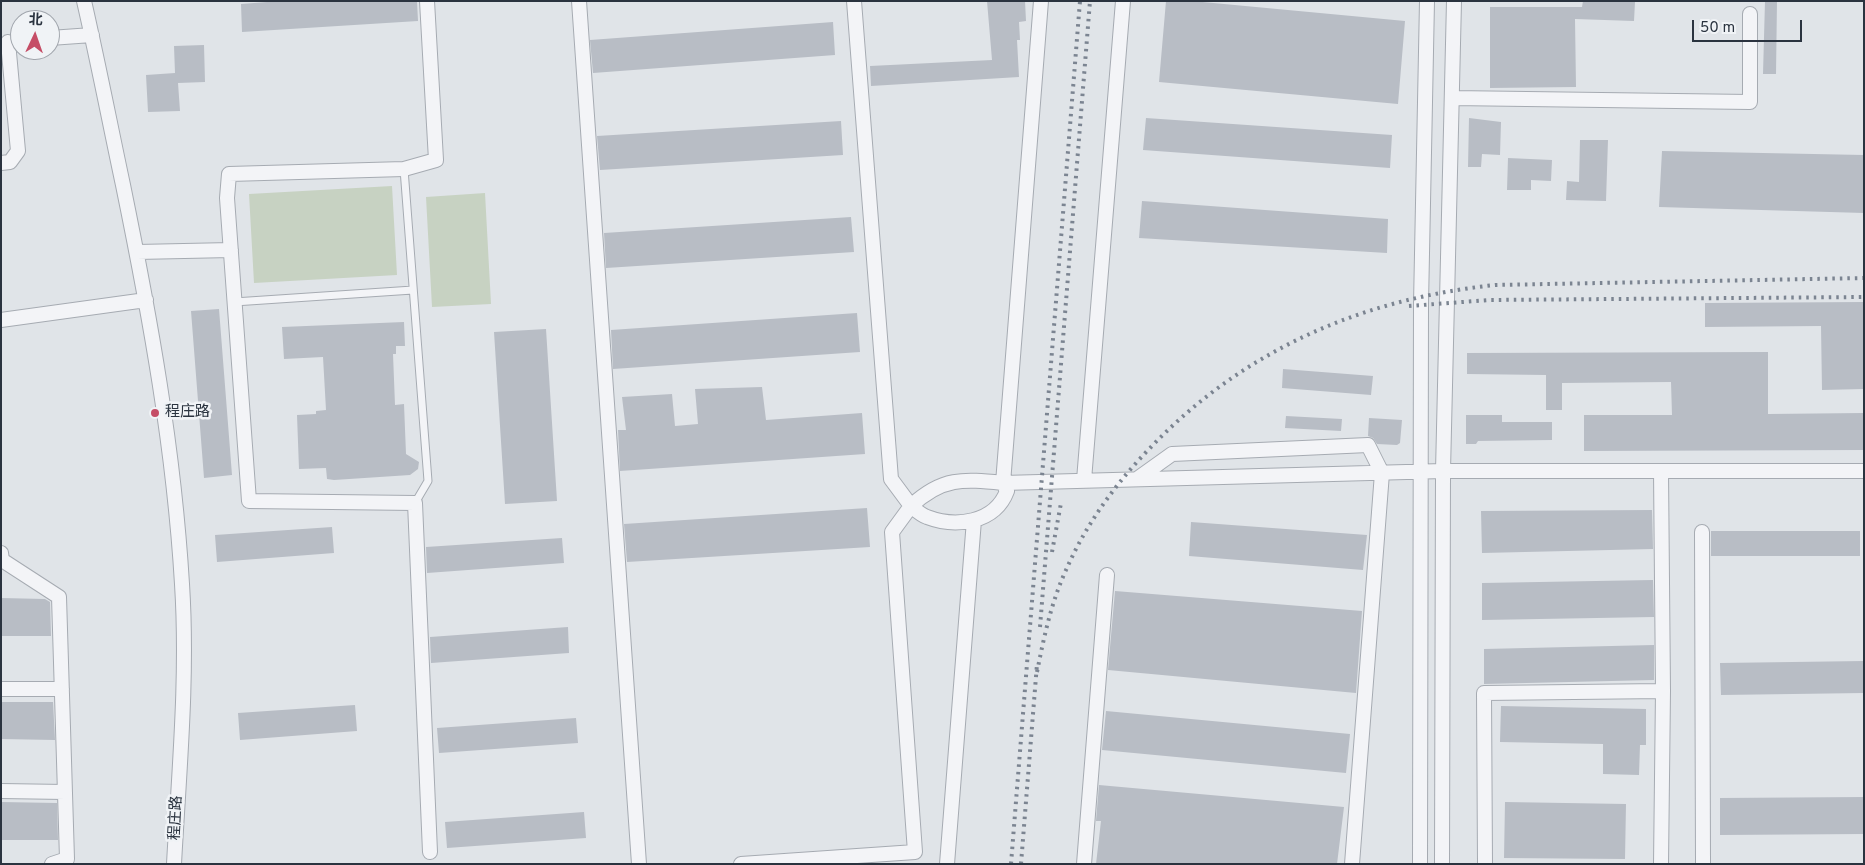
<!DOCTYPE html>
<html>
<head>
<meta charset="utf-8">
<style>
  body { margin:0 }
  #map { position:relative; width:1865px; height:865px; overflow:hidden; background:#e0e4e8; font-family:Overpass,"Noto Sans SC",sans-serif }
  canvas { display:block }
  .frame { position:absolute; inset:0; border:2px solid #2a333f; pointer-events:none }
  .north { position:absolute; left:10px; top:10px; width:50px; height:50px; box-sizing:border-box; background:#f0f3f6; border:1px solid #a1a6ad; border-radius:50%; rotate:3deg; font-size:14px; font-weight:700; line-height:20px; text-align:center; color:#2a333f }
  .north::after { content:''; display:block; margin:auto; width:18px; height:22px; background:#c54d66; clip-path:polygon(50% 0,100% 100%,50% 72%,0 100%) }
  .scale { position:absolute; left:1692px; top:20px; width:110px; height:22px; box-sizing:border-box; border:2px solid #2a333f; border-top:0; padding-left:6px; font-size:15px; line-height:18px; white-space:nowrap; color:#2a333f; -webkit-text-stroke:4px #f0f3f6; paint-order:stroke }
</style>
</head>
<body>
<div id="map">
<canvas width="1865" height="865"></canvas>
<div class="frame"></div>
<div class="north">北</div>
<div class="scale">50 m</div>
</div>
<script>
const g = document.querySelector('canvas').getContext('2d');
g.lineJoin = 'round';
function fill(path, color) {
  g.fillStyle = color;
  g.fill(path, 'evenodd');
}
function stroke(path, color, width, dash) {
  g.strokeStyle = color;
  g.lineWidth = width;
  g.lineCap = dash ? 'butt' : 'round';
  g.setLineDash(dash || []);
  g.stroke(path);
}
function label(font, color, halo, rows, align = 'center') {
  g.font = font + ' Overpass,"Noto Sans SC",sans-serif';
  g.lineWidth = 5;
  g.setLineDash([]);
  g.textBaseline = 'middle';
  g.strokeStyle = halo;
  g.fillStyle = color;
  for (const [text, x, y, turn = 0] of rows) {
    g.save();
    g.translate(x, y);
    g.rotate((+turn || 0) * Math.PI / 180);
    g.textAlign = isNaN(turn) ? turn : align;
    if (halo) g.strokeText(text, 0, 0);
    g.fillText(text, 0, 0);
    g.restore();
  }
}
const green = new Path2D(`
  M392,186L397,275L254,283L249,194Z
  M485,193L491,304L432,307L426,197Z`);
const building = new Path2D(`
  M280,1H417L418,21L242,32L241,4Z
  M987,1H1025L1026,21L1019,22L1020,40H1017L1019,77L871,86L870,66L992,60Z
  M1166,1H1192L1405,21L1398,104L1159,82Z
  M1583,1L1635,2L1634,21L1575,19L1576,87L1490,88V7H1582Z
  M1765,1H1777L1776,74H1763Z
  M833,22L835,55L593,73L590,40Z
  M204,45L205,82L178,83L180,111L148,112L146,75L175,73L174,46Z
  M1146,118L1392,135L1390,168L1143,150Z
  M1469,118L1501,122L1500,155L1482,154L1481,167H1468Z
  M841,121L843,155L600,170L597,136Z
  M1580,140H1608L1606,201L1566,200L1567,181L1579,182Z
  M1662,151L1864,155V213L1659,207Z
  M1508,158L1552,160L1551,181L1531,180V190H1507Z
  M1142,201L1388,219L1387,253L1139,238Z
  M851,217L854,252L606,268L604,233Z
  M1864,302V389L1822,390L1821,326L1705,327V303Z
  M219,309L232,475L204,478L191,311Z
  M857,313L860,352L613,369L611,330Z
  M404,322L405,346H396V354H393L395,405L404,404L406,454L419,462L418,469L410,475L334,480L327,479L326,468L299,469L297,415L316,414V411L326,410L323,357L284,359L282,327Z
  M546,329L557,501L505,504L494,332Z
  M1768,352V414L1864,413V450L1584,451V415H1672L1671,382L1562,383V410H1546V375L1467,374V353Z
  M1283,369L1373,376L1371,395L1282,388Z
  M762,387L766,420L862,413L865,454L620,471L618,430H626L622,397L672,394L675,426L698,424L695,389Z
  M1466,415H1502V422H1552V440L1478,441L1476,444H1466Z
  M1286,416L1342,419L1341,431L1285,428Z
  M1369,418L1402,420L1400,443L1397,445L1377,444L1373,438L1368,436Z
  M867,508L870,547L627,562L624,524Z
  M1652,510L1653,549L1482,553L1481,511Z
  M1191,522L1367,535L1363,570L1189,556Z
  M332,527L334,553L217,562L215,535Z
  M1711,531H1860V556H1711Z
  M562,538L564,563L427,573L426,547Z
  M1653,580L1654,617L1482,620V583Z
  M1115,591L1362,611L1356,693L1108,670Z
  M1,598L45,599L50,602L51,636H1Z
  M568,627L569,653L431,663L430,637Z
  M1654,645V680L1484,684V649Z
  M1864,661V693L1721,695L1720,663Z
  M1,702H53L55,740L1,739Z
  M355,705L357,731L240,740L238,713Z
  M1501,706L1646,709V745H1640L1639,775L1603,774V744L1500,742Z
  M1106,711L1350,734L1346,773L1102,750Z
  M576,718L578,743L439,753L437,728Z
  M1099,785L1344,807L1337,864H1096L1101,821H1096Z
  M1864,797V834L1720,835V798Z
  M1,802L57,803L58,840H1Z
  M1505,802L1626,804L1625,859L1504,858Z
  M584,812L586,838L447,848L445,822Z`);
const service = new Path2D(`
  M404,169L428,481L415,503
  M234,302L413,290`);
const minor = new Path2D(`
  M84,1C98,62 110,124 123,185C150,317 174,449 182,584C188,677 179,771 174,864
  M427,1L436,160L404,169L229,174L227,198L249,501L415,503L430,852
  M579,1L639,864
  M1041,1L1003,483L1007,491C995,523 956,528 927,517C921,515 916,510 911,506C942,477 963,479 1003,483L1443,471H1864
  M50,38L92,35
  M1452,98L1750,102V14
  M1,163L10,162L18,151L8,42
  M137,252L231,250
  M1,320L146,300
  M1137,479L1172,454L1368,445L1382,473L1352,864
  M1084,480L1123,1
  M1702,532L1703,864
  M1,553L2,560L59,597L67,859L52,864
  M1,689H62
  M1,791L65,792
  M741,864L915,852L892,532L911,506L891,479L854,1
  M947,864L974,520
  M1084,864L1107,575
  M1420,864L1421,304L1427,1
  M1442,864L1443,471L1454,1
  M1485,864L1484,693L1663,691L1661,471
  M1661,864L1663,691`);
const rail = new Path2D(`
  M1409,306L1489,300L1864,297
  M1052,552L1061,503
  M1040,627L1090,1
  M1037,672C1044,637 1051,603 1066,570C1086,524 1116,483 1151,447C1245,349 1362,299 1495,285L1864,278
  M1011,864L1080,1
  M1021,864L1037,664`);
const markers = [
  [155,413,5,"#c54d66"]
];
const poiNames = [
  ["程庄路",165,413]
];
const streetNames = [
  ["程庄路",177,818,-87]
];
fill(green, '#c7d2c2');
fill(building, '#b8bdc5');
stroke(service, '#a6abb2', 9);
stroke(minor, '#a6abb2', 16);
stroke(service, '#f3f4f7', 7);
stroke(minor, '#f3f4f7', 14);
stroke(rail, '#7b8491', 4, [2.5, 5]);
for (const [x, y, r, color] of markers) {
  const dot = new Path2D();
  dot.arc(x, y, r, 0, 2 * Math.PI);
  g.fillStyle = color;
  g.fill(dot);
  stroke(dot, '#f0f3f6', 2);
}
label('15px', '#2a333f', '#f0f3f6', poiNames, 'left');
label('15px', '#2a333f', '#f0f3f6', streetNames);
</script>
</body>
</html>
